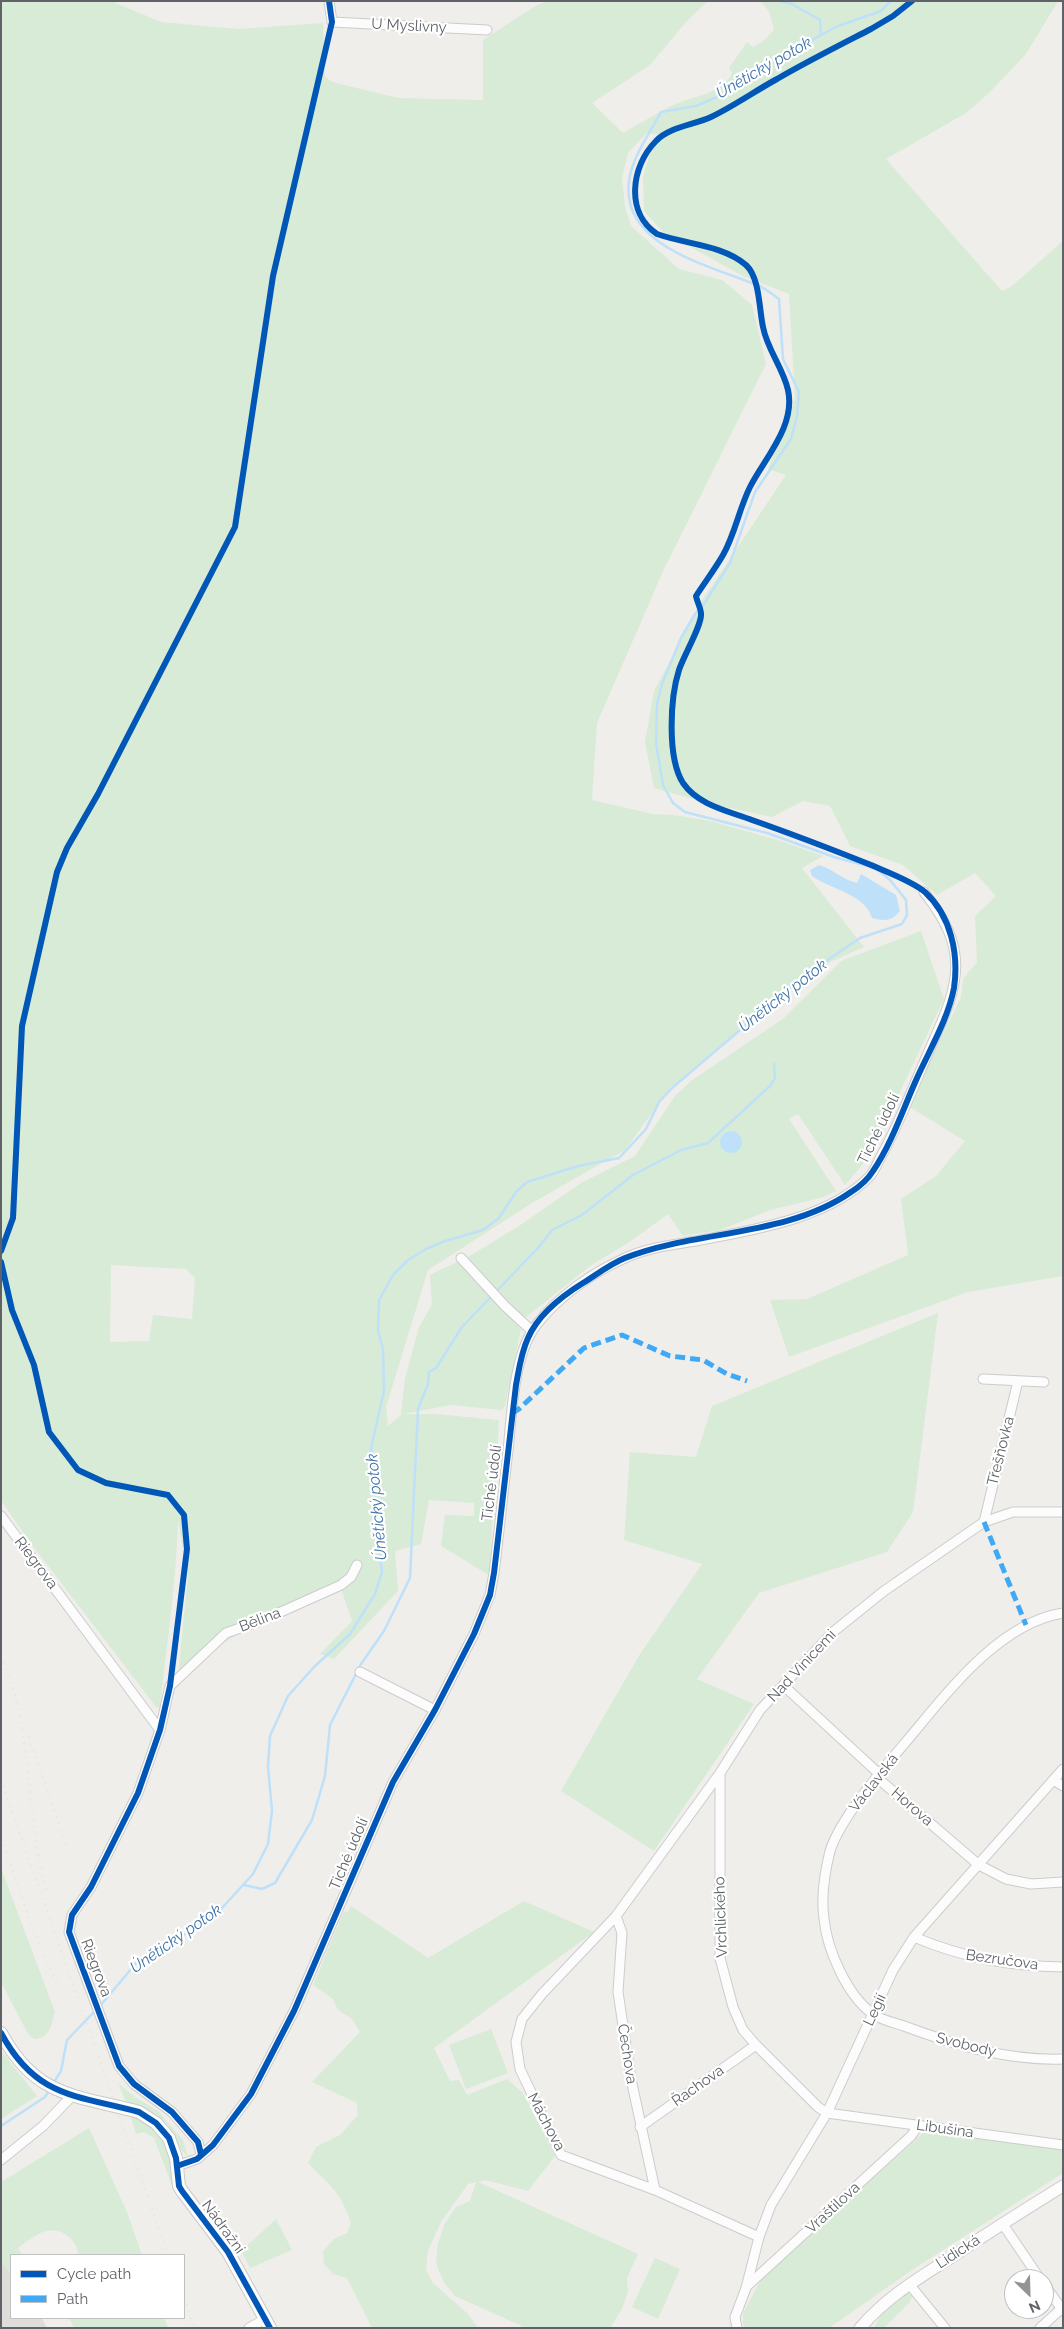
<!DOCTYPE html>
<html>
<head>
<meta charset="utf-8">
<style>
  body { margin:0 }
  #map { position:relative; width:1064px; height:2329px; overflow:hidden; background:#efeeea; font-family:Raleway,sans-serif }
  canvas { display:block }
  .frame { position:absolute; inset:0; border:2px solid #5f6368; pointer-events:none }
  .legend { position:absolute; left:10px; top:2254px; width:175px; height:65px; box-sizing:border-box; background:#fff; border:1px solid #bfc1c3; margin:0; padding:6px 9px; list-style:none; font-size:15px; color:#5f6368 }
  .legend li { display:flex; align-items:center; gap:10px; height:25px }
  .legend b { width:25px; border:1px solid #bfc1c3 }
  .north { position:absolute; left:1004px; top:2269px; width:50px; height:50px; box-sizing:border-box; background:#fff; border:1px solid #bfc1c3; border-radius:50%; rotate:156deg; font-size:14px; font-weight:700; line-height:20px; text-align:center; color:#5f6368 }
  .north::after { content:''; display:block; margin:auto; width:18px; height:22px; background:#919496; clip-path:polygon(50% 0,100% 100%,50% 72%,0 100%) }
</style>
</head>
<body>
<div id="map">
<canvas width="1064" height="2329"></canvas>
<div class="frame"></div>
<ul class="legend">
<li><b style="height:6px;background:#0057b8"></b>Cycle path</li>
<li><b style="height:6px;background:#3fa9f5"></b>Path</li>
</ul>
<div class="north">N</div>
</div>
<script>
const g = document.querySelector('canvas').getContext('2d');
g.lineJoin = 'round';
function fill(path, color) {
  g.fillStyle = color;
  g.fill(path, 'evenodd');
}
function stroke(path, color, width, dash) {
  g.strokeStyle = color;
  g.lineWidth = width;
  g.lineCap = dash ? 'butt' : 'round';
  g.setLineDash(dash || []);
  g.stroke(path);
}
function label(font, color, halo, rows, align = 'center') {
  g.font = font + ' Raleway,sans-serif';
  g.lineWidth = 4.5;
  g.setLineDash([]);
  g.textBaseline = 'middle';
  g.strokeStyle = halo;
  g.fillStyle = color;
  for (const [text, x, y, turn = 0] of rows) {
    g.save();
    g.translate(x, y);
    g.rotate((+turn || 0) * Math.PI / 180);
    g.textAlign = isNaN(turn) ? turn : align;
    if (halo) g.strokeText(text, 0, 0);
    g.fillText(text, 0, 0);
    g.restore();
  }
}
const industrial = new Path2D(`
  M5,2264L11,2275V2318H42L47,2328H1V2265Z`);
const green = new Path2D(`
  M1,1H111L161,22L239,29L323,23L325,76L332,82L398,98L483,100V40L532,8L547,1H708L686,22L650,65L592,103L623,133C639,124 655,114 671,106C689,97 722,94 732,74L729,68L747,42L753,47L762,42L774,30L769,11L760,1H1058L1026,54L989,93L966,113L886,159L1002,291L1012,286L1063,241V1276L968,1292L789,1357L770,1300L807,1299L908,1255L901,1199L936,1176L965,1141L908,1106L961,997L963,979L977,962L975,916L996,896L975,873L937,895L903,865L850,846L830,806L803,801L772,817L707,803L654,788L645,742L654,691L701,602L786,475L768,469L795,399L789,294L743,276L663,232L644,211L643,177L651,149L665,136L647,133L628,153L622,177L625,207L631,226L679,269L722,280L752,305L766,364L664,569L597,723L592,800L653,814L674,815L710,821L781,841L823,856L802,868L864,947L810,971L670,1088L625,1150L532,1203L428,1270L386,1407L388,1426L401,1415L405,1379L419,1327L432,1305L430,1275L461,1260L521,1329L505,1406L502,1410L450,1405L404,1414H435L499,1420L489,1575L441,1546L445,1515L474,1516V1503L429,1500L421,1544L395,1551L398,1591L334,1659L320,1654L352,1621L341,1589L328,1585L199,1656L178,1676L188,1575L178,1521C176,1583 167,1645 160,1706L157,1708L26,1537L1,1500ZM111,1265L186,1269L195,1278L192,1319L153,1315L149,1341L110,1342Z
  M921,931L944,999L869,1157L845,1185L798,1114L789,1119L836,1191L824,1197L770,1210L720,1230L683,1236L668,1214L628,1243L590,1266L525,1318L510,1305L468,1257L519,1226L581,1183L635,1156L675,1096L691,1081L784,1018L841,961Z
  M938,1313L913,1512L887,1552L759,1593L697,1679L754,1704L654,1851L561,1791L640,1654L702,1564L624,1540L630,1452L696,1457L712,1406Z
  M1,1868L55,2012C51,2025 50,2039 34,2039L28,2034L1,1982Z
  M524,1901L594,1932L434,2048L450,2081L459,2080L467,2095L507,2079L523,2093L555,2156L528,2191L485,2180L478,2182L638,2254L627,2278L628,2292L622,2309L610,2328H526L455,2296L445,2284L438,2269L436,2261L438,2243L445,2223L456,2207L470,2201L476,2182L468,2184L441,2222L428,2251L426,2270L433,2283L468,2314L478,2328H372L347,2278L333,2274L324,2264L323,2251L334,2239L347,2233L351,2223C347,2212 343,2201 335,2191C327,2181 317,2173 308,2163L316,2147L340,2135L358,2115L357,2103L312,2082L360,2032L352,2019L338,2010L333,1999L313,1985L344,1911L348,1912L351,1906L428,1958Z
  M491,2029L508,2073L466,2089L449,2045Z
  M1,2051L37,2096L1,2119Z
  M118,2083L136,2098L158,2111L183,2140L188,2156C179,2150 179,2142 173,2133C163,2115 146,2105 126,2102Z
  M130,2115C168,2130 169,2153 175,2190L174,2191L154,2138L144,2132L136,2134Z
  M89,2128L127,2212L142,2255H78C77,2247 76,2244 70,2238C51,2221 35,2236 18,2248L22,2255H11V2275L5,2264L1,2265V2182Z
  M924,2132L1063,2148V2173L912,2270L829,2328H746L743,2324V2313L762,2278Z
  M276,2219L292,2250L250,2268L241,2251Z
  M655,2258L680,2269L658,2319L632,2307Z
  M907,2293L912,2296L910,2302L884,2328H875C880,2310 893,2303 907,2293Z
  M69,2318H164L168,2328H74Z`);
const water = new Path2D(`
  M819,865C833,869 843,880 857,883L861,874L896,895L900,911C891,922 884,921 872,918C865,894 830,889 812,876L810,870Z
  M720 1142a11 11 0 1 1 22 0a11 11 0 1 1-22 0Z`);
const stream = new Path2D(`
  M780,1L792,4L820,20L821,35
  M244,1885L262,1889L275,1883L312,1820L325,1776L330,1725L361,1664L384,1631L410,1578L418,1409L428,1384L429,1372L436,1368L462,1327L538,1248L552,1230L582,1215L633,1175L681,1150L708,1143L771,1085L775,1078L774,1064
  M100,2006L137,1962L194,1929L222,1908L253,1874L268,1844L272,1811L268,1767L270,1736L288,1696L315,1666L350,1634L375,1594L382,1572L374,1505L375,1479L371,1448L384,1391L383,1349L378,1331L379,1300L393,1275L408,1260L426,1249L445,1241L483,1230L499,1218L516,1192L527,1182L578,1166L619,1158L646,1129L659,1102L672,1088L800,979L860,938L902,924L907,915L906,900L891,881L876,868L837,858L767,833L685,812L673,803L663,785L656,743L657,704L662,684L681,638L695,614L704,604L730,563L755,492L791,439L797,416L799,392L783,359L779,299C772,294 765,288 757,285C711,266 620,246 629,181C632,157 650,133 661,112L696,106L737,88L781,58L821,35L838,26L881,11L891,1
  M54,2082L61,2071L67,2040L96,2010
  M1,2126L45,2097L50,2089`);
const minor = new Path2D(`
  M329,1L332,22L487,30
  M461,1258L505,1306L532,1331
  M983,1379L1044,1382
  M1,1516L160,1730
  M984,1522L1018,1381
  M1063,1613C1005,1622 955,1682 920,1725C894,1757 842,1813 830,1851C825,1871 821,1898 824,1919C827,1949 847,1996 873,2014C881,2020 895,2023 904,2026C955,2045 1008,2061 1063,2059
  M360,1672L435,1710
  M784,1686L876,1771L881,1781L979,1865L1006,1879L1031,1884L1063,1882
  M720,1773V1958L733,2007L743,2030L756,2045L818,2107L827,2113L1063,2145
  M1053,1780L1063,1786
  M616,1916L622,1933L618,1992L631,2079L655,2190
  M914,1937C964,1958 1009,1966 1063,1967
  M640,2127L756,2045
  M201,2154L198,2142L172,2112L134,2084L119,2066L69,1932L72,1915L91,1887L138,1793L160,1730L170,1686L226,1633L263,1620L341,1585L351,1577L357,1565
  M1,2160L43,2126L71,2097
  M177,2166L197,2159L213,2145L251,2094L294,2011L393,1782L435,1710L474,1634L490,1595L494,1573C499,1533 503,1492 508,1451C512,1414 513,1354 537,1324C558,1297 592,1273 623,1259C645,1248 671,1245 696,1241C752,1230 829,1219 870,1176C876,1169 879,1159 884,1151C902,1117 916,1080 932,1044C961,981 969,949 924,892
  M1002,2223L1040,2279
  M759,2237L655,2190L561,2155L520,2069L516,2042L522,2019L542,1994L616,1916L720,1773L760,1710L833,1632L884,1591L984,1522L1013,1512H1063
  M909,2284L945,2328
  M1044,2284L1063,2311
  M746,2287L911,2136L918,2126
  M249,2328L265,2319
  M737,2328L735,2317L746,2288L759,2237L771,2205L827,2113L893,1970L914,1937L1063,1769
  M1040,2328L1061,2309`);
const tertiary = new Path2D(`
  M860,2328C886,2298 914,2281 947,2260C985,2235 1024,2210 1063,2186`);
const secondary = new Path2D(`
  M1,2033C36,2098 76,2095 139,2112L156,2123L169,2138L176,2158L179,2186L182,2191L228,2252L270,2328`);
const rail = new Path2D(`
  M1,1656L17,1701
  M15,1695C32,1760 28,1827 47,1892
  M29,1737L66,1844
  M1,1779L168,2255
  M1,1838L33,1929L61,1993
  M184,2298L194,2328`);
const quiet = new Path2D(`
  M512,1413L519,1409L584,1348L622,1335L670,1356L703,1360L727,1374L747,1381
  M984,1522L1026,1625`);
const cycleway = new Path2D(`
  M1,1251L13,1218L22,1026L57,872L67,848L98,794L235,527L273,276L332,22L329,1
  M1,1262L12,1310L34,1365L49,1432L78,1470L106,1483L168,1495L184,1515L187,1549L170,1686L160,1730L138,1793L91,1887L72,1915L69,1932L119,2066L134,2084L172,2112L198,2142L201,2154
  M1,2033C36,2098 76,2095 139,2112L156,2123L169,2138L176,2158L179,2186L182,2191L228,2252L270,2328
  M177,2166L197,2159L213,2145L251,2094L294,2011L393,1782L435,1710L474,1634L490,1595L494,1573L516,1385C519,1369 521,1353 528,1338C538,1315 562,1296 583,1283C596,1275 610,1264 625,1258C695,1230 787,1237 851,1192C859,1187 868,1179 873,1171C892,1143 903,1109 917,1078C930,1049 948,1019 954,988C959,954 951,916 925,892C912,881 887,872 871,865C831,849 792,834 752,820C728,811 698,805 683,783C667,758 670,698 679,670C683,657 702,625 701,614C701,608 697,602 696,596C705,582 715,569 723,555C735,534 739,509 750,487C764,459 796,426 788,390C783,368 767,349 763,327C759,309 760,278 746,265C723,245 685,244 657,234C625,213 631,166 656,141C669,127 694,125 711,117C734,106 755,91 777,79C808,61 840,45 871,29L893,16L912,1`);
const streetNames = [
  ["U Myslivny",409,26,3],
  ["Tiché údolí",879,1129,-64],
  ["Třešňovka",1001,1451,-76],
  ["Tiché údolí",492,1483,-83],
  ["Riegrova",36,1563,53],
  ["Bělina",260,1620,-21],
  ["Nad Vinicemi",802,1666,-47],
  ["Václavská",874,1783,-52],
  ["Horova",912,1807,41],
  ["Tiché údolí",349,1854,-67],
  ["Vrchlického",721,1917,-92],
  ["Bezručova",1002,1960,8],
  ["Riegrova",96,1968,69],
  ["Legií",875,2010,-65],
  ["Svobody",966,2045,14],
  ["Čechova",627,2054,81],
  ["Řachova",698,2086,-35],
  ["Máchova",546,2122,62],
  ["Libušina",945,2129,8],
  ["Vraštilova",833,2208,-43],
  ["Nádražní",223,2227,54],
  ["Lidická",958,2252,-33]
];
const waterNames = [
  ["Únětický potok",764,68,-30],
  ["Únětický potok",783,996,-38],
  ["Únětický potok",377,1507,-95],
  ["Únětický potok",176,1939,-35]
];
fill(industrial, '#dfddda');
fill(green, '#d8ebd6');
fill(water, '#bfe0f9');
stroke(stream, '#bfe0f9', 2.5);
stroke(minor, '#cbcccc', 11);
stroke(tertiary, '#cbcccc', 13);
stroke(secondary, '#cacacb', 14);
stroke(minor, '#fdfcfc', 9);
stroke(tertiary, '#fdfcfc', 11);
stroke(secondary, '#fdfcfc', 12);
stroke(rail, '#e4e4e4', 2.5, [1, 6]);
stroke(quiet, '#3fa9f5', 5, [10, 5]);
stroke(cycleway, '#0057b8', 6);
label('15px', '#5f6368', '#fff', streetNames);
label('italic 16px', '#4174aa', '#fff', waterNames);
</script>
</body>
</html>
